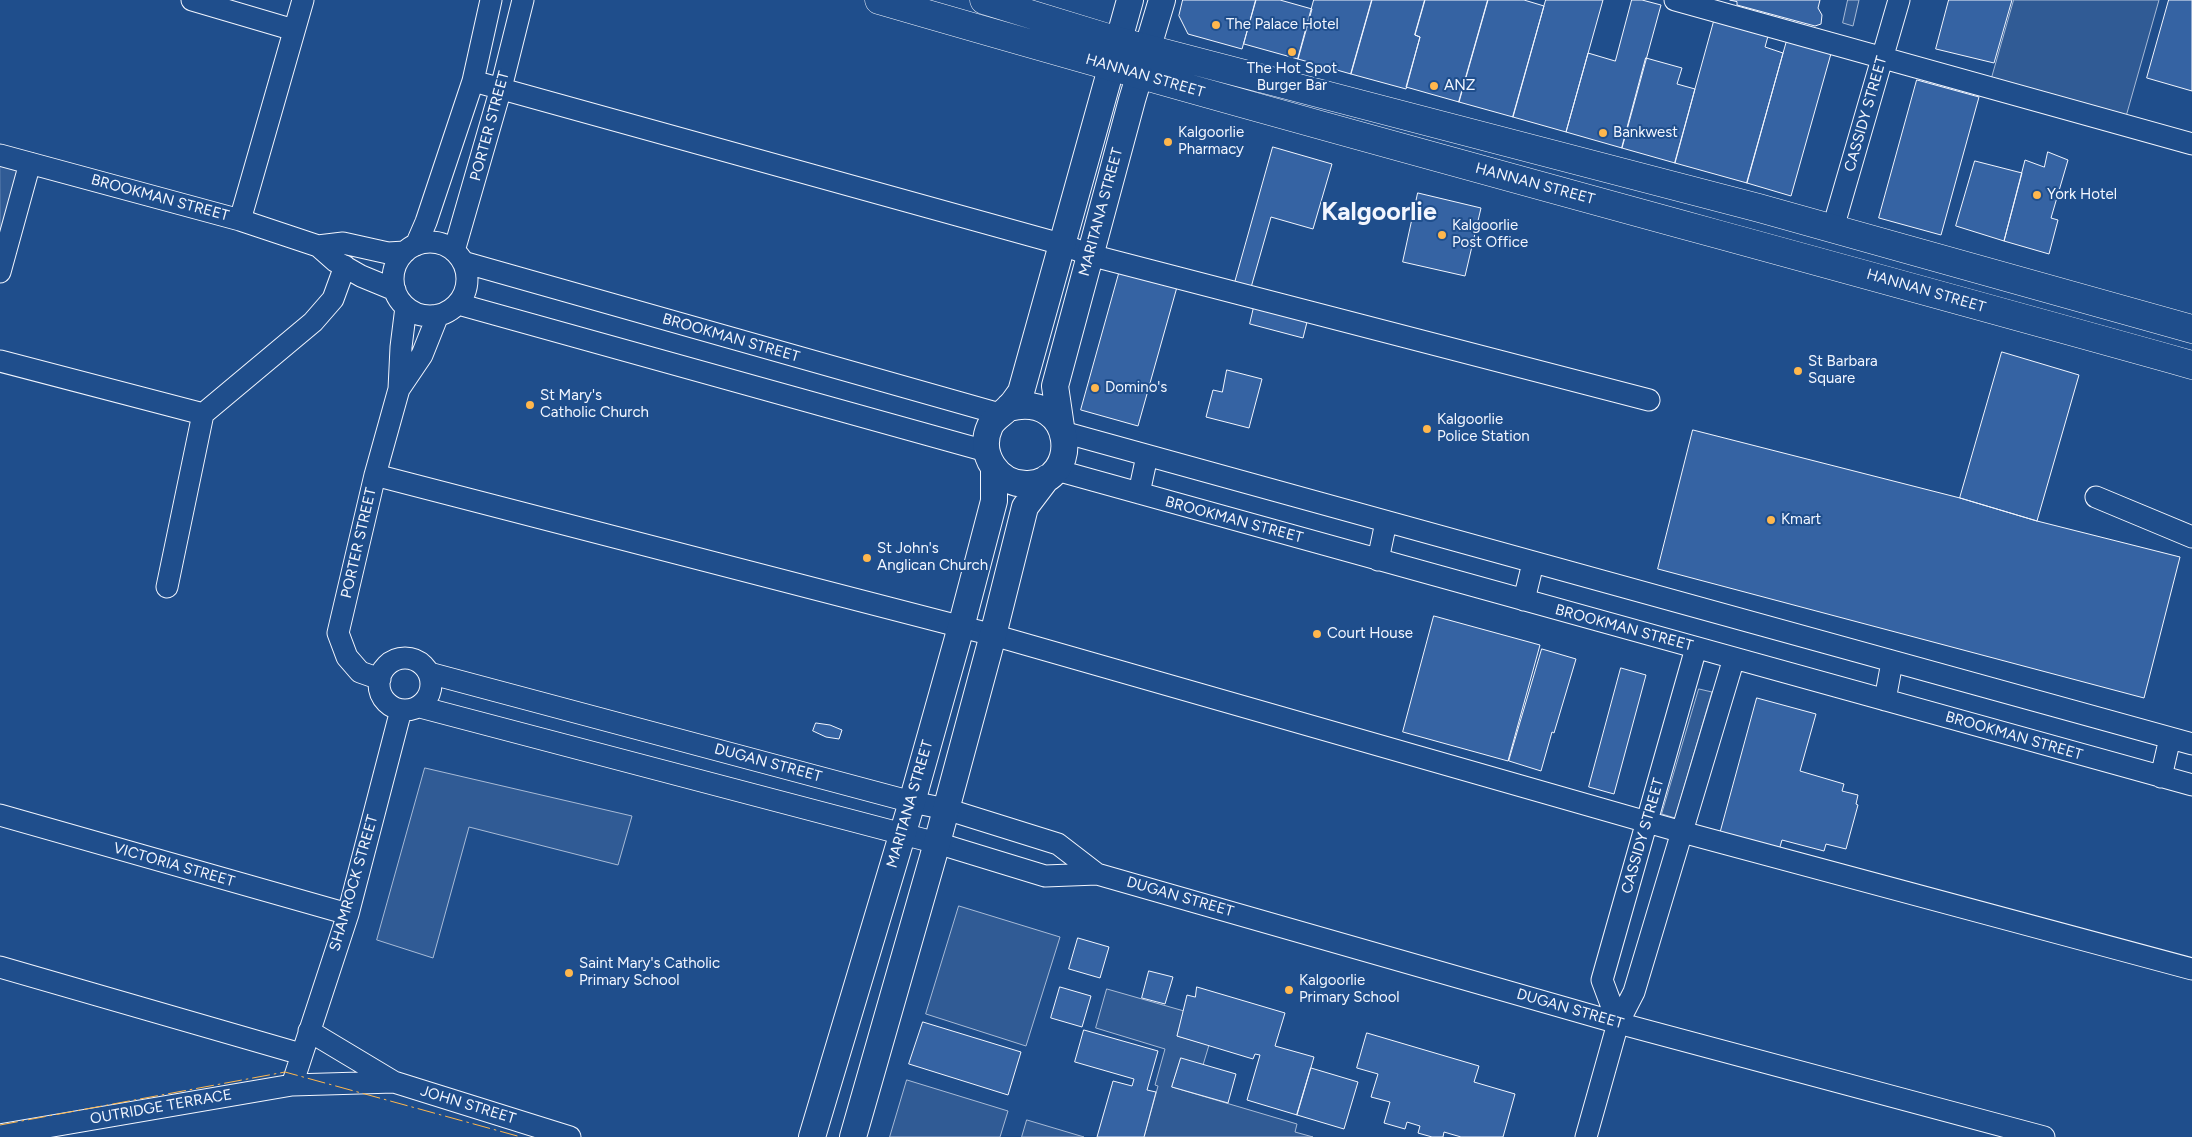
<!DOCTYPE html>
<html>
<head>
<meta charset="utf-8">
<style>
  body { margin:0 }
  canvas { display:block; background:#1f4e8c }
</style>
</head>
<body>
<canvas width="2192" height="1137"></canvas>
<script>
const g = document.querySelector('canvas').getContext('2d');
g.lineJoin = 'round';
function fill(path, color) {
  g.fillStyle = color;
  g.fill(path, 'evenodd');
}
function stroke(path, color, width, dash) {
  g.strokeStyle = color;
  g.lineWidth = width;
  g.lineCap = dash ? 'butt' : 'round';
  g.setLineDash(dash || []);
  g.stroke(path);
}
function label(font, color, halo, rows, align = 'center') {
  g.font = font + ' Figtree,sans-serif';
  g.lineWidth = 4;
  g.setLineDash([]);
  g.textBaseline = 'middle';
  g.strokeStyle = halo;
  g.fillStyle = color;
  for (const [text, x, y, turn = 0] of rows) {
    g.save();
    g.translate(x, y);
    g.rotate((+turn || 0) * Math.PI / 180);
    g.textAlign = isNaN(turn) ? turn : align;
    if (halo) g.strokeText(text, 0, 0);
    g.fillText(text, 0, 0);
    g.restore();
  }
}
const built = new Path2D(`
  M1848,0H1859L1853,26L1843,23Z
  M2014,0H2159L2125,120L1991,81Z
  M0,155L30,163L0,272Z
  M1699,689L1712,692L1675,818L1662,814Z
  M425,768L632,816L618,865L469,827L433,958L377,940Z
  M959,906L1060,937L1026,1046L926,1014Z
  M1107,989L1184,1011L1177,1036L1209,1045L1203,1065L1181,1059L1172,1087L1297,1124L1295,1132L1313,1137H1144L1158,1086L1155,1085L1165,1049L1096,1028Z
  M907,1080L1008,1111L1000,1137H890Z
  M1027,1120L1084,1137H1022Z`);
const building = new Path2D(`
  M1183,0H1256L1242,49L1188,34L1179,16Z
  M1256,0H1280L1312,9L1298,59L1244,44Z
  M1314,0H1372L1351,74L1298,59Z
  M1372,0H1425L1415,35L1420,37L1406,89L1351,74Z
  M1425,0H1488L1459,102L1406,87L1420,37L1415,35Z
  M1488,0H1524L1544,6L1513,117L1459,102Z
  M1546,0H1603L1566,132L1513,117Z
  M1632,0H1642L1661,5L1622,148L1566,132L1588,53L1615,61Z
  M1730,0H1820L1818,8L1822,15L1821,24L1815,26L1737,5V2Z
  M1949,0H2012L1994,63L1936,49Z
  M2169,0H2192V91L2147,78Z
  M1716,14L1770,29L1765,47L1783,53L1747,183L1675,163Z
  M1788,37L1832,50L1791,196L1747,183Z
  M1646,58L1682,68L1677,84L1695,89L1675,163L1622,148Z
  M1917,80L1979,97L1941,235L1879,218Z
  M1273,147L1332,164L1313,229L1271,217L1250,291L1234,286Z
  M2048,152L2068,160L2051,218L2058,220L2049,254L2004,241L2025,160L2044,167Z
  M1975,161L2022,173L2004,241L1956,226Z
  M1418,193L1481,208L1465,276L1403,262Z
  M1120,270L1177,287L1138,426L1081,410Z
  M1254,307L1307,322L1303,338L1250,324Z
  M2002,352L2079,375L2037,521L1960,498Z
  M1227,370L1262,379L1249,428L1206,417L1213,390L1222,392Z
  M1693,430L1960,498L2037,521L2180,557L2144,698L1658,569Z
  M1434,616L1540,645L1508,761L1403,732Z
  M1542,649L1576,659L1554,733L1552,732L1541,771L1509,761Z
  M1621,668L1646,675L1614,794L1589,787Z
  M1757,698L1816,714L1800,771L1844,784L1842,791L1858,795L1856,804L1858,805L1846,849L1826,844L1824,851L1782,840L1779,850L1720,834Z
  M816,723L830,725L842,730L839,739L826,737L813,731Z
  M1078,938L1109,947L1100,978L1069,969Z
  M1149,971L1173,977L1165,1004L1142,998Z
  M1060,987L1091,996L1082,1027L1051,1018Z
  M1197,987L1285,1013L1275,1046L1314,1057L1297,1115L1247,1100L1260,1055L1255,1054L1253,1059L1177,1036L1187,995L1195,997Z
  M923,1022L1021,1052L1008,1095L909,1064Z
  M1084,1030L1158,1051L1147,1090L1156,1092L1144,1137H1097L1113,1081L1132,1086L1134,1079L1075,1062Z
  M1367,1033L1479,1066L1474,1082L1515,1094L1503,1137H1461L1444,1132L1443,1137H1432L1418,1133L1420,1126L1407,1122L1405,1129L1384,1123L1390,1102L1371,1097L1378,1074L1357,1068Z
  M1181,1058L1236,1074L1228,1103L1172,1087Z
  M1311,1068L1358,1082L1344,1129L1297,1115Z`);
const minor = new Path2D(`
  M192,0L294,30
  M1675,0L2192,144
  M473,81L1061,244L1090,255L1649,400
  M0,155L240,220L318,246L335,261L361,276L395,290
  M240,220L303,0
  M1833,228L1899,0
  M393 279a37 37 0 1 1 74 0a37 37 0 1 1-74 0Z
  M416,245L426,222L473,81L491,0
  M318,246L343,243L388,253L405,252
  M454,251L501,88L523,0
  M463,262L1000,414
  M0,272L30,163
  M458,304L986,451
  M0,361L203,414
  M399,389L422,355L438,315
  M1063,432L2192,744
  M1056,470L2192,785
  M375,475L993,635L1682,832L2192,969
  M1139,493L1147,456
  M2096,497L2192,537
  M1378,560L1386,522
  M167,587L203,414L313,322L333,299L345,266
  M1524,600L1533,563
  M379 684a26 26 0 1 1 52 0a26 26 0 1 1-52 0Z
  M429,673L912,802L946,809L1058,844L1097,874
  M380,679L360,672L347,657L338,633L375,475L399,389L401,347L406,307
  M1885,700L1892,662
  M420,707L937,843L1045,876L1097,874L1618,1023L2044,1137
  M2161,777L2170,738
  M0,815L348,914
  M0,967L301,1054
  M1618,1023L1602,980L1696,648
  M309,1031L394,1082L570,1137
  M292,1085L394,1082
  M0,1135L292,1085L348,914L401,710
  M1586,1137L1618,1023L1634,992L1734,658`);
const major = new Path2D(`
  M1009,408C1076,391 1082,482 1028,484C998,485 977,454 990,426C995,417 1003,414 1009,407C1014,403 1017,397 1021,392L1130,0
  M1061,427L1055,386L1132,100L1162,0
  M812,1137L912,802L961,627L994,501V469
  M853,1137L937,843L993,635L1025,507L1047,478`);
const highway = new Path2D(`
  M879,0C1316,127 1755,243 2192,365
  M984,0L1118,41L1759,208L2192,329`);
const power = new Path2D(`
  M0,1125L285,1072L521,1137`);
const markers = [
  [1216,25,5,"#ffb74d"],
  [1292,52,5,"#ffb74d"],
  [1434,86,5,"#ffb74d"],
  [1603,133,5,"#ffb74d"],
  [1168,142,5,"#ffb74d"],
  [2037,195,5,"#ffb74d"],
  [1442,235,5,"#ffb74d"],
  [1798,371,5,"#ffb74d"],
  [1095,388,5,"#ffb74d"],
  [530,405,5,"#ffb74d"],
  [1427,429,5,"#ffb74d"],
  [1771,520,5,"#ffb74d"],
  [867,558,5,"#ffb74d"],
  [1317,634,5,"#ffb74d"],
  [569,973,5,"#ffb74d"],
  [1289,990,5,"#ffb74d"]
];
const poiNames = [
  ["The Palace Hotel",1226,25],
  ["The Hot Spot",1292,69,"center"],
  ["Burger Bar",1292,86,"center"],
  ["ANZ",1444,86],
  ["Kalgoorlie",1178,133],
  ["Pharmacy",1178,150],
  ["Bankwest",1613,133],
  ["York Hotel",2047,195],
  ["Kalgoorlie",1452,226],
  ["Post Office",1452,243],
  ["St Barbara",1808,362],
  ["Square",1808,379],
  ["Domino's",1105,388],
  ["St Mary's",540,396],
  ["Catholic Church",540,413],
  ["Kalgoorlie",1437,420],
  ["Police Station",1437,437],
  ["Kmart",1781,520],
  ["St John's",877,549],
  ["Anglican Church",877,566],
  ["Court House",1327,634],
  ["Saint Mary's Catholic",579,964],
  ["Primary School",579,981],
  ["Kalgoorlie",1299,981],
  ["Primary School",1299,998]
];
const streetNames = [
  ["HANNAN STREET",1145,76,16],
  ["CASSIDY STREET",1866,114,-74],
  ["PORTER STREET",490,126,-75],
  ["HANNAN STREET",1535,184,15],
  ["BROOKMAN STREET",160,198,15],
  ["MARITANA STREET",1101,212,-75],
  ["HANNAN STREET",1926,291,16],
  ["BROOKMAN STREET",731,338,16],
  ["BROOKMAN STREET",1234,520,15],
  ["PORTER STREET",359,543,-77],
  ["BROOKMAN STREET",1624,628,15],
  ["BROOKMAN STREET",2014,736,16],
  ["DUGAN STREET",768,763,15],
  ["MARITANA STREET",910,804,-74],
  ["CASSIDY STREET",1643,836,-74],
  ["VICTORIA STREET",174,865,16],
  ["SHAMROCK STREET",354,883,-74],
  ["DUGAN STREET",1180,897,16],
  ["DUGAN STREET",1570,1009,16],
  ["JOHN STREET",468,1105,17],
  ["OUTRIDGE TERRACE",161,1107,-10]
];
const townNames = [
  ["Kalgoorlie",1379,213]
];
fill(built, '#305b95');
stroke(built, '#a8bbd7', 1);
fill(building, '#3563a3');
stroke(building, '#f2f6ff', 1);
stroke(minor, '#f2f6ff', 23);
stroke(major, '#f2f6ff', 28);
stroke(highway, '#f2f6ff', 29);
stroke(minor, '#1f4e8c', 21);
stroke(major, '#1f4e8c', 26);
stroke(highway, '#1f4e8c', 28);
stroke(power, '#ffb74d', 1, [18, 4, 2.5, 4]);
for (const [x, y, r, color] of markers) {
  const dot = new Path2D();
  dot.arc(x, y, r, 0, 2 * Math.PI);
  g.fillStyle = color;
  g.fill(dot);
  stroke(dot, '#1f4e8c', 2);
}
label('15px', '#f2f6ff', '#1f4e8c', poiNames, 'left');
label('15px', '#f2f6ff', '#1f4e8c', streetNames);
label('bold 25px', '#f2f6ff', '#1f4e8c', townNames);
</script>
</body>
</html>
